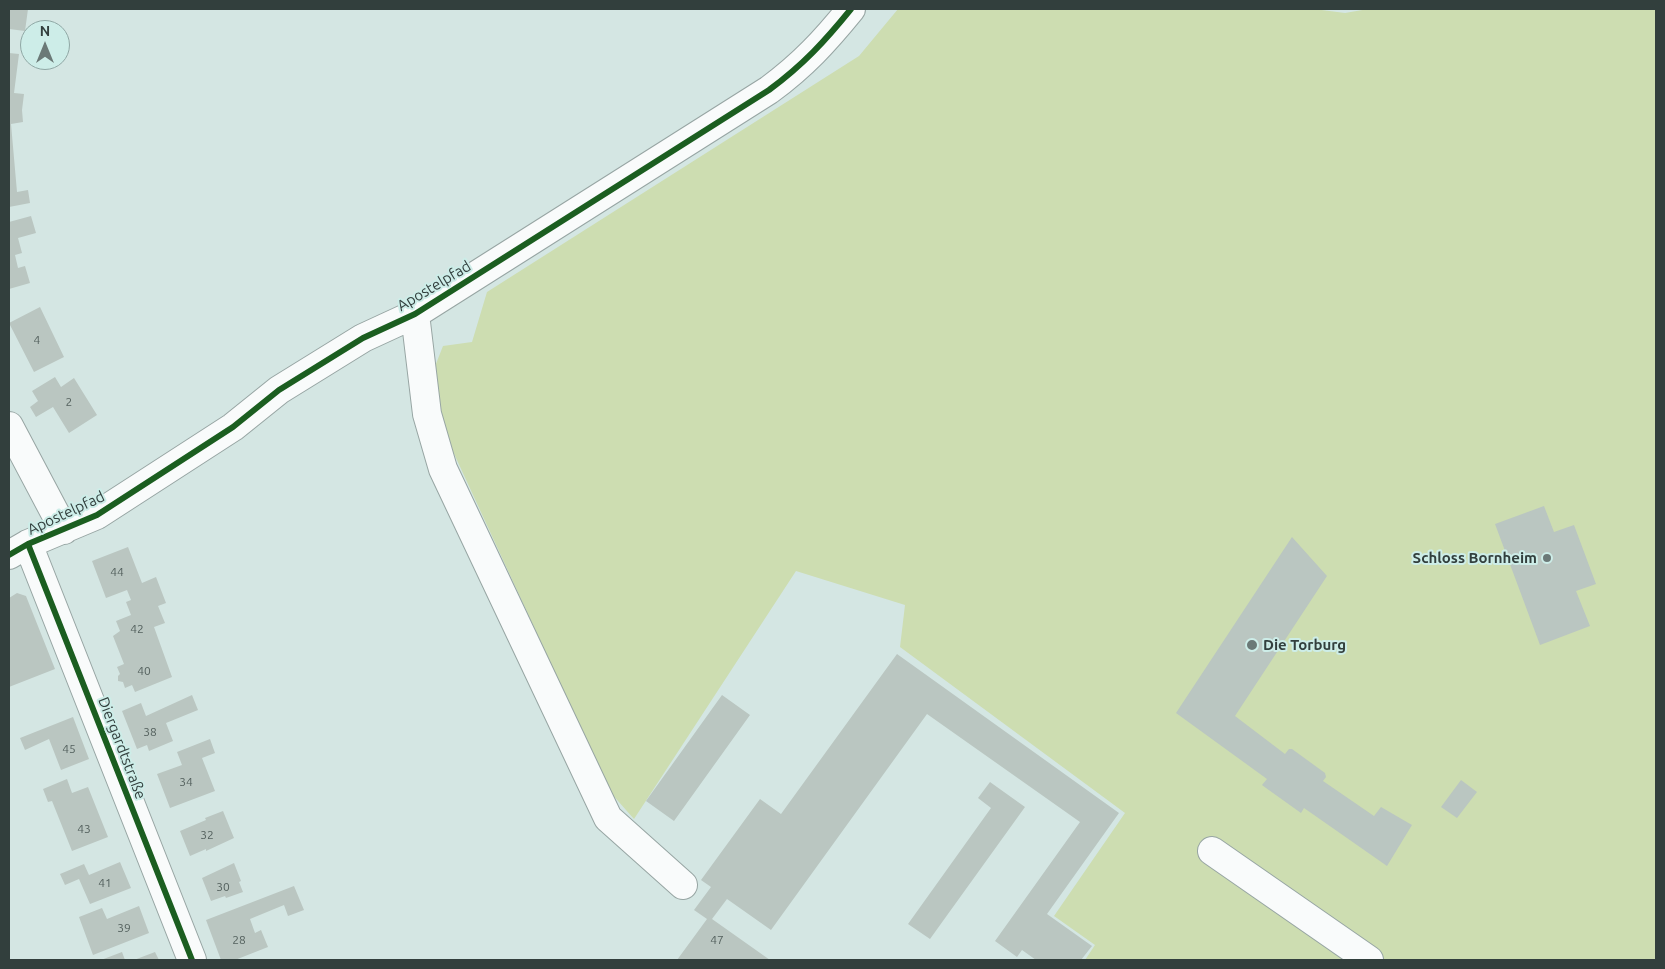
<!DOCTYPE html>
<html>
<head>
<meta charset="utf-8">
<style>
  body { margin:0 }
  #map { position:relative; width:1665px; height:969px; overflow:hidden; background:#d4e6e3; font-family:Ubuntu,sans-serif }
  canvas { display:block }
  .frame { position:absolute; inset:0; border:10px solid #323f3d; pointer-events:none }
  .north { position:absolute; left:20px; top:20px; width:50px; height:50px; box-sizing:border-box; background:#cdede8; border:1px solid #8fa7a4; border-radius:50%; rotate:0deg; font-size:14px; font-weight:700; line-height:20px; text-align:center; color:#323f3d }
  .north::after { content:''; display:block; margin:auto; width:18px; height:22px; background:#6b7977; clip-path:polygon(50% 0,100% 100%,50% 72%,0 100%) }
</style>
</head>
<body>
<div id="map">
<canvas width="1665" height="969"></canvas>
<div class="frame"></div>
<div class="north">N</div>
</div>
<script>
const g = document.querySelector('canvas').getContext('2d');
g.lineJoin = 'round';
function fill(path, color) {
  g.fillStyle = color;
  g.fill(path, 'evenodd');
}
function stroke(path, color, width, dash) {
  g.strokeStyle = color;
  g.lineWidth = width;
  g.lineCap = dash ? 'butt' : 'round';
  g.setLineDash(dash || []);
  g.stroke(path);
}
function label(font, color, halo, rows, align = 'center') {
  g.font = font + ' Ubuntu,sans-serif';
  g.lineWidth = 4;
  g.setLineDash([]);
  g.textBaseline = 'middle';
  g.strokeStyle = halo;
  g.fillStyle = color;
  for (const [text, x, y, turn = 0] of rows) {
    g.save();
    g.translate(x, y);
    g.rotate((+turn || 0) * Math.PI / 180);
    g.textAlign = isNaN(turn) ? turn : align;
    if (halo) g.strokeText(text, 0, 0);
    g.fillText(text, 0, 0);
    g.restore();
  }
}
const green = new Path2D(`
  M898,9H1314L1345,13L1368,9H1656V960H1085L1095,945L1054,916L1125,813L900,647L905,605L796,571L634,819L610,792L444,432L432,374L443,346L472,342L487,292L859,56Z`);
const building = new Path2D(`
  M9,9H28L25,31L9,29Z
  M9,53L19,54L14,93L24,94L22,110L23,122L11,124L17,192L28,190L30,203L9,207Z
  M31,216L36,233L18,238L22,253L15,255L18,268L25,266L30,283L9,289V222Z
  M40,307L64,357L34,372L9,323Z
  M55,377L61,387L74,378L97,415L69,433L53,407L36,417L30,407L38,401L32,391Z
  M1544,506L1554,532L1574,525L1596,584L1576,591L1590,626L1540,645L1495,524Z
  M1292,537L1327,576L1235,716L1285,754L1289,749H1292L1325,773L1326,777L1323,781L1374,816L1381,807L1412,825L1387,866L1304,808L1301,813L1266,788L1262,785L1267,779L1176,713Z
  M128,547L142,583L156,577L166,603L158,606L165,623L154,627L172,677L135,692L132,685L125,688L123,682L118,681V676L120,674L117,667L124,664L113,636L120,631L116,621L131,615L126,602L131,600L127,590L106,598L92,561Z
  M17,593L26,596L55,669L9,687V598Z
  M897,654L1119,813L1047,914L1092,946L1081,960H1036L1022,950L1017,957L995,941L1080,822L927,714L771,930L727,899L712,919L770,960H677L707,919L694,910L711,887L701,880L760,799L781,814Z
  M192,695L198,710L166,723L173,741L149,751L147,745L137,749L122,711L141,703L146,716Z
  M722,695L750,715L674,821L646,801Z
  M73,717L89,759L61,770L49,739L25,750L20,738Z
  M210,739L215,753L202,758L215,791L170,808L157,774L182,765L177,752Z
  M67,779L72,793L88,787L108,837L72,851L52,801L48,802L43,789Z
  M1461,780L1477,792L1457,818L1441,807Z
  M990,782L1025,807L930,939L908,924L991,808L978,798Z
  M223,811L234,838L206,851V849L190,856L180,831L206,820L205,818Z
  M120,862L131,888L90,904L79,879L65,885L60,874L84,864L89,875Z
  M234,863L241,881L239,882L243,892L226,898L225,896L211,901L202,878Z
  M294,886L304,910L288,916L284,905L250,919L255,933L261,930L268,947L235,960H221L206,920Z
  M139,906L149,933L93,955L79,917L102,908L107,919Z
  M122,952L125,960H101Z
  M155,952L159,960H134Z`);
const minor = new Path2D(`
  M415,314L427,414L443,469L608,818L683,885
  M9,426L64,530
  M28,544L192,960
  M9,555L28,544L97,515L233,427L279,390L363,338L415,314L769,90C803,65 825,41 851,9
  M1212,851L1369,960`);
const cycleway = new Path2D(`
  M28,544L192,960
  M9,555L28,544L97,515L233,427L279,390L363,338L415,314L769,90C803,65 825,41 851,9`);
const markers = [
  [1547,558,5,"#6b7977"],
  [1252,645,6,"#6b7977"]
];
const numberNames = [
  ["4",37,340],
  ["2",69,402],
  ["44",117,572],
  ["42",137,629],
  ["40",144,671],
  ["38",150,732],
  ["45",69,749],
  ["34",186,782],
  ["43",84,829],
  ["32",207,835],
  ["41",105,883],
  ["30",223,887],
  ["39",124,928],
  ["28",239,940],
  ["47",717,940]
];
const streetNames = [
  ["Apostelpfad",434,286,-31],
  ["Apostelpfad",66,513,-25],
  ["Diergardtstraße",122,748,69]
];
const poiNames = [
  ["Schloss Bornheim",1537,558],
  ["Die Torburg",1263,645,"left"]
];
fill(green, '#cdddb1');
fill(building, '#bac6c1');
stroke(minor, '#97a5a3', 30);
stroke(minor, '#f9fbfb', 28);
stroke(cycleway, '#1b5e20', 6);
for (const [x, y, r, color] of markers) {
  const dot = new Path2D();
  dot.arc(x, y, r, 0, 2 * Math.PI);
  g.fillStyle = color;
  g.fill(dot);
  stroke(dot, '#cdede8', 2);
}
label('12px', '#54615e', null, numberNames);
label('15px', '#323f3d', '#cdede8', streetNames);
label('bold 15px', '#323f3d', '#cdede8', poiNames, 'right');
</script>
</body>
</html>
